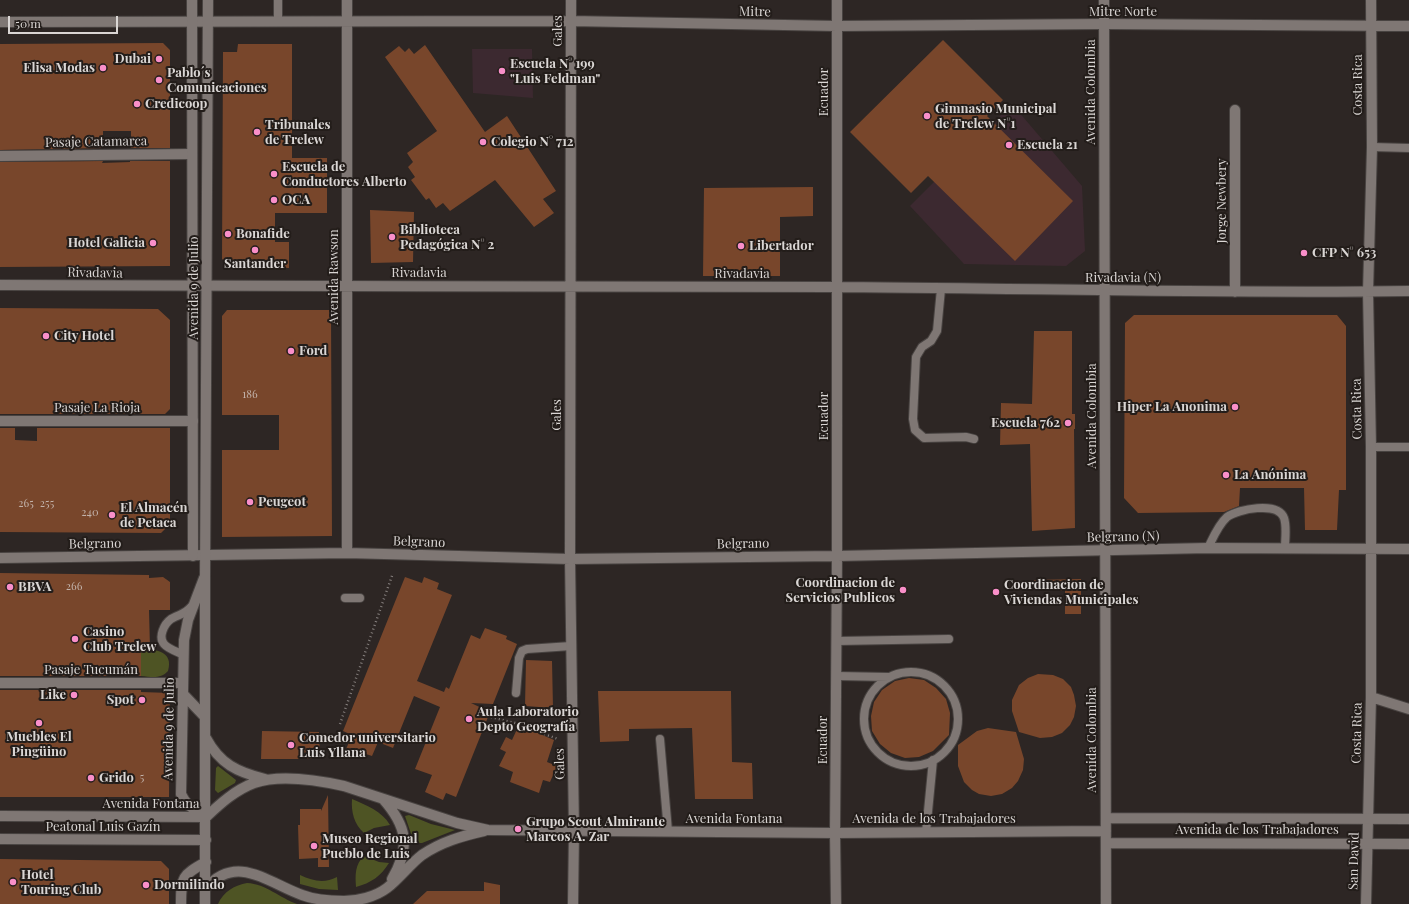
<!DOCTYPE html>
<html>
<head>
<meta charset="utf-8">
<style>
  body { margin:0 }
  #map { position:relative; width:1409px; height:904px; overflow:hidden; background:#2d2624; font-family:"Playfair Display",serif }
  canvas { display:block }
  .scale { position:absolute; left:8px; top:16px; width:110px; height:18px; box-sizing:border-box; border:2px solid #dad6d4; border-top:0; padding-left:5px; font-size:12px; line-height:14px; white-space:nowrap; color:#dad6d4; -webkit-text-stroke:3px #231d1a; paint-order:stroke }
</style>
</head>
<body>
<div id="map">
<canvas width="1409" height="904"></canvas>
<div class="scale">50 m</div>
</div>
<script>
const g = document.querySelector('canvas').getContext('2d');
g.lineJoin = 'round';
function fill(path, color) {
  g.fillStyle = color;
  g.fill(path, 'evenodd');
}
function stroke(path, color, width, dash) {
  g.strokeStyle = color;
  g.lineWidth = width;
  g.lineCap = dash ? 'butt' : 'round';
  g.setLineDash(dash || []);
  g.stroke(path);
}
function label(font, color, halo, rows, align = 'center') {
  g.font = font + ' "Playfair Display",serif';
  g.lineWidth = 4;
  g.setLineDash([]);
  g.textBaseline = 'middle';
  g.strokeStyle = halo;
  g.fillStyle = color;
  for (const [text, x, y, turn = 0] of rows) {
    g.save();
    g.translate(x, y);
    g.rotate((+turn || 0) * Math.PI / 180);
    g.textAlign = isNaN(turn) ? turn : align;
    if (halo) g.strokeText(text, 0, 0);
    g.fillText(text, 0, 0);
    g.restore();
  }
}
const education = new Path2D(`
  M472,49H532L533,98L473,93Z
  M1012,104L1082,186L1085,251L1066,266L964,264L910,206Z`);
const green = new Path2D(`
  M141,649C155,649 174,651 168,671C161,679 152,677 141,676Z
  M218,766L236,780L235,783L218,793L215,790L216,768Z
  M352,799C366,805 382,811 390,825L374,828L364,833C354,824 351,812 352,799Z
  M409,815L431,824L455,830L422,843H415C413,840 406,819 405,816Z
  M364,856L379,862L389,863C381,876 371,883 356,887C355,875 355,864 364,856Z
  M300,875C313,881 324,884 337,877L338,890L319,889L300,884Z
  M247,883C266,884 280,898 297,904H218C223,892 235,885 247,883Z`);
const building = new Path2D(`
  M943,40L1003,100L987,116L1073,201L1015,261L928,176L911,193L850,132Z
  M163,43L170,50V148H131V131H103V148L0,150V44Z
  M238,44H292V158H327V213H275V242H289V268L233,267L222,259L223,52H237Z
  M425,45L485,132L507,116L556,191L543,199L554,213L534,227L495,180L450,211L443,203L436,208L429,198L426,200L411,180L415,177L408,167L413,162L407,153L437,131L385,57L399,46L405,52L409,48L414,54Z
  M103,161L102,163L130,162V161H170V266L0,267V162Z
  M813,187V216L780,217V276H703L704,188Z
  M370,210L414,212L413,262L371,263Z
  M0,308L158,309L170,320V409L165,414H0Z
  M227,310H331L332,536L222,537V450H279V415H222V316Z
  M1134,315H1337L1346,326V490H1339L1337,530H1305L1304,488H1240L1239,506L1224,512L1138,513L1124,498L1125,323Z
  M1034,331H1072V414H1075V429H1074L1075,528L1032,531L1030,444L1000,445L1001,403L1032,404Z
  M0,428H15V440L37,441V428H170V524L161,533L0,532Z
  M0,573L149,575V578L163,577L170,582V610H149L150,649H141V676H0Z
  M405,577L422,583L424,577L439,583L437,589L452,595L417,681L444,692L446,687L449,689L471,635L480,639L485,628L507,636L506,639L517,644L493,704L471,703L490,712L456,797L446,793L443,800L425,792L432,775L415,769L440,707L414,696L393,748L378,742L372,756L360,752L357,759L344,754L352,735L343,731Z
  M1081,579V614H1065V591L1033,587L1034,580Z
  M526,660L552,661L553,708L525,706Z
  M1038,674L1053,675L1063,679L1071,687L1074,695L1076,706L1074,717L1070,725L1062,733L1052,737L1040,738L1019,732L1012,711V700L1019,685L1028,678Z
  M909,678L924,680L936,688L946,699L950,713L949,735L933,751L919,757L905,758L891,753L880,744L872,731L871,716L874,702L882,690L895,681Z
  M0,690H141V692L170,693L169,797H0Z
  M598,691H731L732,762L752,763L753,799H695L692,728L629,729V741L600,742Z
  M519,725L554,740L547,762L557,766L550,782L543,780L539,793L510,782L513,772L499,766L506,752L500,749L506,737L512,740Z
  M988,728L1016,732L1024,759L1023,770L1018,781L1012,788L1002,794L991,796L979,794L972,790L964,782L958,766V745L977,731Z
  M262,731L319,732L320,759H261Z
  M328,795L329,867H318V858L299,859L298,825H300V809H321V811Z
  M0,859L161,861L169,869V904H0Z
  M484,882L500,885V904H413L427,891H484Z`);
const path = new Path2D(`
  M491,717L519,724L530,729L558,739
  M340,724L393,573`);
const lane = new Path2D(`
  M278,0V22
  M1372,147L1409,148
  M941,289L937,331L931,341L922,347L916,357L913,419L915,430L924,438L966,437L974,439
  M1371,447H1409
  M1208,548C1213,538 1218,525 1227,517C1238,509 1278,501 1284,518C1287,526 1285,539 1285,548
  M345,598H360
  M837,641L949,639
  M184,655C178,652 168,649 164,644C158,637 164,624 171,619C181,613 183,616 192,606
  M864 719a47 47 0 1 1 94 0a47 47 0 1 1-94 0Z
  M836,676L889,677
  M516,693L519,658L522,651L527,649L571,646
  M660,739L668,831
  M926,832L933,760`);
const street = new Path2D(`
  M347,0V553
  M571,0L570,559L574,831L573,904
  M0,22L571,21L837,26L1104,24L1409,26
  M1235,110V292
  M0,156L192,154
  M0,285C278,288 557,285 835,287C1027,288 1218,294 1409,291
  M0,421H193
  M0,558L347,553L570,559L837,556L1208,548L1409,549
  M204,578L188,620L184,640L181,794C186,806 195,810 206,817
  M0,683H183
  M183,694L205,717
  M1371,697L1409,709
  M0,816L206,817
  M0,839L206,840
  M181,904C181,877 182,875 206,862
  M836,904L835,833L837,556V0
  M1366,904L1371,697V447L1368,292L1372,147L1371,0`);
const secondary = new Path2D(`
  M192,0L193,556
  M1104,0L1106,904
  M206,738C220,764 237,772 265,779
  M383,799C407,826 411,847 392,879
  M206,817C220,804 235,790 254,783C280,774 317,780 344,786L457,823L488,830L835,833L1106,831
  M1106,818L1409,819
  M1106,843L1409,844
  M206,888C237,853 268,883 302,895C315,900 330,901 344,901C358,901 375,897 387,888C400,878 409,865 422,855C441,842 462,836 484,831
  M205,904V577L208,0`);
const markers = [
  [159,59,4,"#f98fc9"],
  [103,68,4,"#f98fc9"],
  [502,71,4,"#f98fc9"],
  [159,80,4,"#f98fc9"],
  [137,104,4,"#f98fc9"],
  [927,116,4,"#f98fc9"],
  [257,132,4,"#f98fc9"],
  [483,142,4,"#f98fc9"],
  [1009,145,4,"#f98fc9"],
  [274,174,4,"#f98fc9"],
  [274,200,4,"#f98fc9"],
  [228,234,4,"#f98fc9"],
  [392,237,4,"#f98fc9"],
  [153,243,4,"#f98fc9"],
  [741,246,4,"#f98fc9"],
  [255,250,4,"#f98fc9"],
  [1304,253,4,"#f98fc9"],
  [46,336,4,"#f98fc9"],
  [291,351,4,"#f98fc9"],
  [1235,407,4,"#f98fc9"],
  [1068,423,4,"#f98fc9"],
  [1226,475,4,"#f98fc9"],
  [250,502,4,"#f98fc9"],
  [112,515,4,"#f98fc9"],
  [10,587,4,"#f98fc9"],
  [903,590,4,"#f98fc9"],
  [996,592,4,"#f98fc9"],
  [75,639,4,"#f98fc9"],
  [74,695,4,"#f98fc9"],
  [142,700,4,"#f98fc9"],
  [469,719,4,"#f98fc9"],
  [39,723,4,"#f98fc9"],
  [291,745,4,"#f98fc9"],
  [91,778,4,"#f98fc9"],
  [518,829,4,"#f98fc9"],
  [314,846,4,"#f98fc9"],
  [13,882,4,"#f98fc9"],
  [146,885,4,"#f98fc9"]
];
const numberNames = [
  ["186",250,395],
  ["265",26,504],
  ["255",47,504],
  ["240",90,513],
  ["266",74,587],
  ["5",142,778]
];
const streetNames = [
  ["Mitre",755,12,1],
  ["Mitre Norte",1123,12],
  ["Gales",558,31,-90],
  ["Costa Rica",1358,85,-90],
  ["Ecuador",824,92,-90],
  ["Avenida Colombia",1091,92,-90],
  ["Pasaje Catamarca",96,142,-1],
  ["Jorge Newbery",1222,201,-90],
  ["Rivadavia",95,273,1],
  ["Rivadavia",419,273],
  ["Rivadavia",742,274],
  ["Avenida Rawson",334,277,-90],
  ["Rivadavia (N)",1123,278],
  ["Avenida 9 de Julio",194,288,-90],
  ["Pasaje La Rioja",97,408],
  ["Costa Rica",1357,409,-91],
  ["Gales",557,415,-90],
  ["Ecuador",824,416,-90],
  ["Avenida Colombia",1092,416,-90],
  ["Belgrano (N)",1123,537,-1],
  ["Belgrano",419,542,2],
  ["Belgrano",95,544,-1],
  ["Belgrano",743,544,-1],
  ["Pasaje Tucumán",91,670],
  ["Avenida 9 de Julio",169,729,-89],
  ["Costa Rica",1357,733,-89],
  ["Ecuador",823,740,-90],
  ["Avenida Colombia",1092,740,-90],
  ["Gales",560,764,-91],
  ["Avenida Fontana",151,804],
  ["Avenida Fontana",734,819],
  ["Avenida de los Trabajadores",934,819],
  ["Peatonal Luis Gazín",103,827],
  ["Avenida de los Trabajadores",1257,830],
  ["San David",1354,861,-89]
];
const poiNames = [
  ["Dubai",151,59,"right"],
  ["Escuela N° 199",510,64],
  ["\"Luis Feldman\"",510,79],
  ["Elisa Modas",95,68,"right"],
  ["Pablo´s",167,73],
  ["Comunicaciones",167,88],
  ["Credicoop",145,104],
  ["Gimnasio Municipal",935,109],
  ["de Trelew N°1",935,124],
  ["Tribunales",265,125],
  ["de Trelew",265,140],
  ["Colegio N° 712",491,142],
  ["Escuela 21",1017,145],
  ["Escuela de",282,167],
  ["Conductores Alberto",282,182],
  ["OCA",282,200],
  ["Biblioteca",400,230],
  ["Pedagógica N° 2",400,245],
  ["Bonafide",236,234],
  ["Hotel Galicia",145,243,"right"],
  ["Libertador",749,246],
  ["CFP N° 653",1312,253],
  ["Santander",255,264,"center"],
  ["City Hotel",54,336],
  ["Ford",299,351],
  ["Hiper La Anonima",1227,407,"right"],
  ["Escuela 762",1060,423,"right"],
  ["La Anónima",1234,475],
  ["Peugeot",258,502],
  ["El Almacén",120,508],
  ["de Petaca",120,523],
  ["Coordinacion de",895,583,"right"],
  ["Servicios Publicos",895,598,"right"],
  ["Coordinacion de",1004,585],
  ["Viviendas Municipales",1004,600],
  ["BBVA",18,587],
  ["Casino",83,632],
  ["Club Trelew",83,647],
  ["Like",66,695,"right"],
  ["Spot",134,700,"right"],
  ["Aula Laboratorio",477,712],
  ["Depto Geografía",477,727],
  ["Muebles El",39,737,"center"],
  ["Pingüino",39,752,"center"],
  ["Comedor universitario",299,738],
  ["Luis Yllana",299,753],
  ["Grido",99,778],
  ["Grupo Scout Almirante",526,822],
  ["Marcos A. Zar",526,837],
  ["Museo Regional",322,839],
  ["Pueblo de Luis",322,854],
  ["Hotel",21,875],
  ["Touring Club",21,890],
  ["Dormilindo",154,885]
];
fill(education, '#3c2930');
fill(green, '#4e5424');
fill(building, '#78462b');
stroke(lane, '#484341', 10);
stroke(street, '#484341', 12);
stroke(secondary, '#484341', 12);
stroke(path, '#847e7c', 2.5, [1, 3]);
stroke(lane, '#7f7774', 8);
stroke(street, '#7f7774', 10);
stroke(secondary, '#7f7774', 10);
for (const [x, y, r, color] of markers) {
  const dot = new Path2D();
  dot.arc(x, y, r, 0, 2 * Math.PI);
  g.fillStyle = color;
  g.fill(dot);
  stroke(dot, '#231d1a', 1.5);
}
label('11px', '#c2b2aa', null, numberNames);
label('13px', '#dad6d4', '#231d1a', streetNames);
label('bold 13px', '#dad6d4', '#231d1a', poiNames, 'left');
</script>
</body>
</html>
